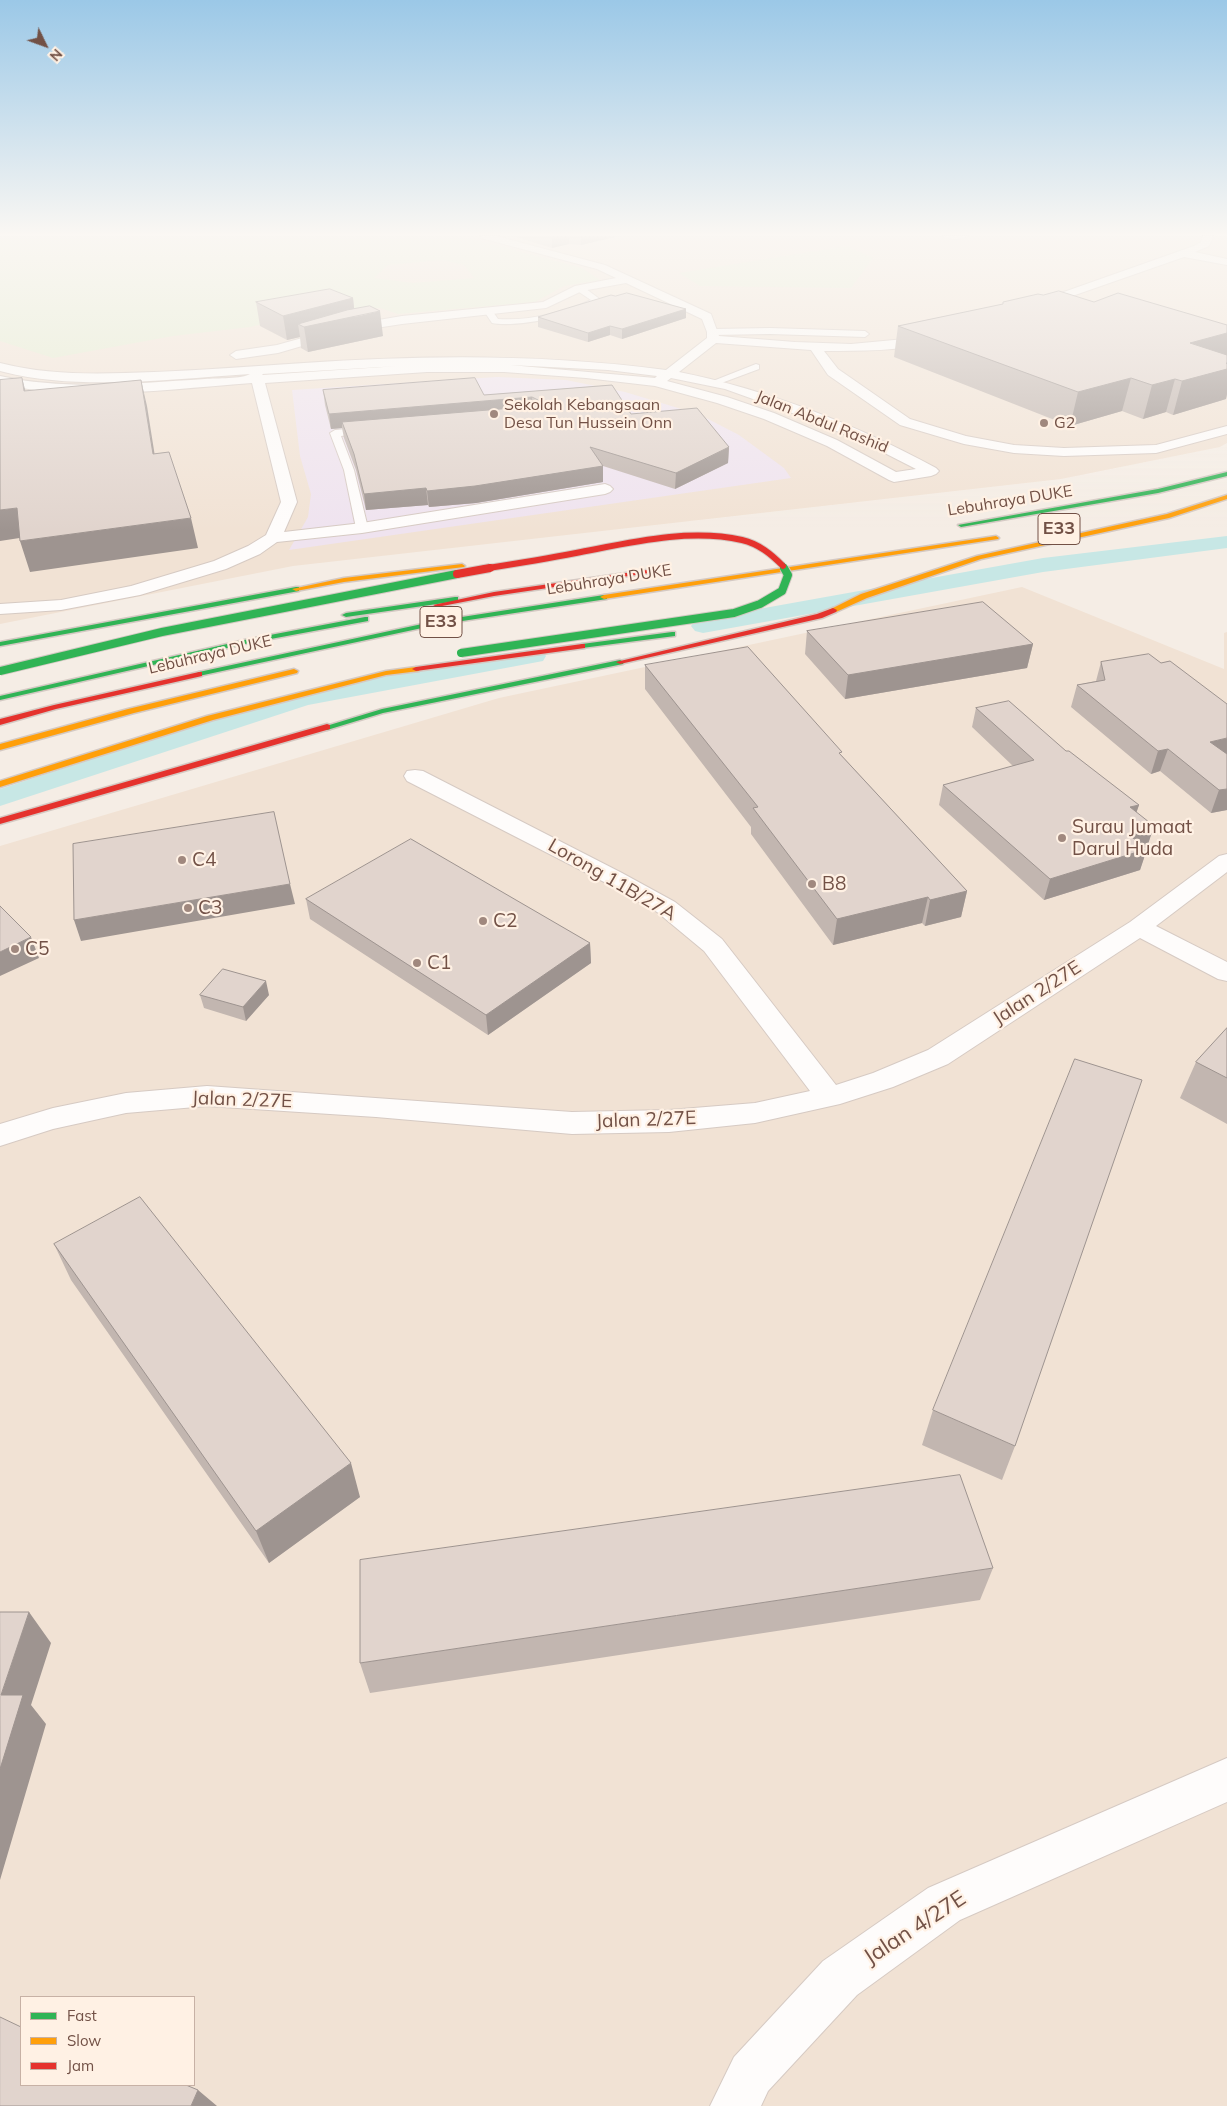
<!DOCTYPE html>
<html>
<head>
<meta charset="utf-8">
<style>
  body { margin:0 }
  #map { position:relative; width:1227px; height:2106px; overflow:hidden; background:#f5ede5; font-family:Mulish,sans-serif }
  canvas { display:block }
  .legend { position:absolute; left:20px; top:1996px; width:175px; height:90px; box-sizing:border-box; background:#fff1e4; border:1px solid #c7b1a5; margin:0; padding:6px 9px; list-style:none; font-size:15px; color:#725146 }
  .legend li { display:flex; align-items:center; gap:10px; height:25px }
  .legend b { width:25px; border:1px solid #c7b1a5 }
  .north { position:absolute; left:20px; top:20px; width:50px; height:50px; -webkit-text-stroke:4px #fff1e4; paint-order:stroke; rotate:132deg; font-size:14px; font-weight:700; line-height:20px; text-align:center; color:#725146 }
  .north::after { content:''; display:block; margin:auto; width:18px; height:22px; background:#725146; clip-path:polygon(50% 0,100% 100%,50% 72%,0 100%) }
</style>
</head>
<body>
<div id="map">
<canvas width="1227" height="2106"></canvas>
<ul class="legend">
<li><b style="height:6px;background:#30b455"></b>Fast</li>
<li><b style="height:6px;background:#ff9f0a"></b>Slow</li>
<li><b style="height:6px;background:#e5322d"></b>Jam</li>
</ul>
<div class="north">N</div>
</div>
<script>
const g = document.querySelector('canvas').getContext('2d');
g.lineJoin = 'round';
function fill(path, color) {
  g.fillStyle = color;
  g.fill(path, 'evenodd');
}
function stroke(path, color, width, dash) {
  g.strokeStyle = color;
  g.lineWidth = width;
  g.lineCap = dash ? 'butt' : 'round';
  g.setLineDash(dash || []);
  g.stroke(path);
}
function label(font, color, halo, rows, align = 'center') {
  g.font = font + ' Mulish,sans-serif';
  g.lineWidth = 4.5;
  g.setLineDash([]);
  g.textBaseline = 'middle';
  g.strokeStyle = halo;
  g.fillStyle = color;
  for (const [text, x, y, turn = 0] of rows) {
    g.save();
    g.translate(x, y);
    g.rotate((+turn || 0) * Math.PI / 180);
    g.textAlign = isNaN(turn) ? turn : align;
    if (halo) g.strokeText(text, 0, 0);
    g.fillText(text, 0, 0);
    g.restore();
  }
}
const residential = new Path2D(`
  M0,236H1227V443L1220,447L1061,479L293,566L0,624Z
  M1022,587L1224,669V633L1227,632V2106H0V846L499,698ZM21,1997H194V2085H21Z`);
const education = new Path2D(`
  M497,377L566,380L625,392L678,408L708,419L739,435L784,468L791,478L289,550L308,517L311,494L300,456L292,390Z`);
const green = new Path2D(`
  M0,236H461L582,268L600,280L564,286L535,302L398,314L380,308L324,310L250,327L173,336L53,358L0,341ZM443,260L464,265L474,278L413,283L374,278L388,265Z
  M847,246L873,258L851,288L700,286L679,273Z`);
const canal = new Path2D(`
  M1227,536V548L1043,572L703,633L695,631L691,626L695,621L703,619L1043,558Z
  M534,649L543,651L546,656L543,661L308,705L0,806V789L294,693Z`);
const lane = new Path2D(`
  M942,236H968C962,240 948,240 942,236Z
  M576,286H582L601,300C585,315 514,328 492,323L484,311L491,309L498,319C527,321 564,313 591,300L576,290Z
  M770,328L865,331L869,334L865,337L770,334L713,335L709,332L713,329Z
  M756,364L759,365V369L716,385H710L708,383Z
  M369,427L374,430L373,432L341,436L354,470L368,528L362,532L356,528L344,470L330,433L335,430Z`);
const street = new Path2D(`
  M480,236H496L605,265L711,314L719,336L795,342L851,344L937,336L939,339L937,342C900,351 862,351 824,351L838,369L910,419L966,436L1014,445L1064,448L1156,445L1227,426V434L1156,453L1064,456L1014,453L964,444L900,425L828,375L811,350L716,343L679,372C769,390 855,424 936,468L939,471L936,474L931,476L894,482L889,480L827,446L764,419L717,403L655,386L586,378L504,372H427L265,383L297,502L284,532L362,523L605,484L610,486L613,489L610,492L605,494L362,533L277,542L260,554L226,569L140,595L61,610L0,614V604L61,600L131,586L214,561L248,546L266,535L281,502L252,383C169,389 82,402 0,384V376C67,391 138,383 205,379C216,378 243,379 250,374C172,379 79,391 4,372L0,371V363C50,376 102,374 154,372C204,370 254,366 304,363C427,355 543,354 666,370L707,338V332L702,319L626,283L582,291L546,308L402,324L350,332L278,353L236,359L230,355L236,351L277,345L349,325L402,316L543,302L575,286L616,278L597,269L481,238ZM510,365L608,370L657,376L655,378ZM399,366L263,375L262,374ZM671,378L725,389L806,418L867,444L916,469L896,472L837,440L774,413L727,397L667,381Z
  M1203,236H1213L1209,246L1195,252L1227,259V265L1184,257L1035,309L1031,310L1025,307L1027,305L1194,246L1201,242Z
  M415,770L423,771L622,873L675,902L722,939L836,1085L873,1073L928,1050L1130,922L1219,856L1227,854V872L1156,926L1227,962V981L1218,979L1140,938L948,1064L893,1087L840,1104L755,1123L669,1132L572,1134L376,1117L207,1106L126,1113L53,1129L0,1146V1124L53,1108L126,1093L207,1086L572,1112L669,1110L755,1103L810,1091L704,951L657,912L606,883L407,781L404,776L407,771Z
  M1227,1758V1802L960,1920L857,1995L768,2091L761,2106H710L734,2057L823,1961L928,1888Z`);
const fast = new Path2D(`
  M1227,472V476L1158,493L961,527L958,525L1158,489Z
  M296,587H299V591L0,646V642Z
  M604,595H607V599L436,625L199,676L195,674L199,672L436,621Z
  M455,597H458V601L346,617L342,615L346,613Z
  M365,617H368V621L249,643L0,700V696L249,639Z
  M672,632H675V636L582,648L578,646L582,644Z
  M620,660L624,662L623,664L383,713L327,730L323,727L382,709Z`);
const slow = new Path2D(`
  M1227,495V499L1169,518L981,559L867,598L836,612L829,610L861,594L977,556L1167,514Z
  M996,536L999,538L998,539L604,599L600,597L604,595Z
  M462,564L465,566L464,567L344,582L296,591L292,589L344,578Z
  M416,667L420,669L419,671L386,675L213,720L0,787V781L207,716L386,671Z
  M294,669L298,671L297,673L134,713L0,750V744L128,709Z`);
const jam = new Path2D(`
  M647,570L649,571V573L494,596L437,607L433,605L494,592Z
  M833,608L837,610L836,612L822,618L620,664L616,662L817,614Z
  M582,644H585V648L416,671L412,669L416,667Z
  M199,672H202V676L56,709L0,725V719L54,705Z
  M327,724L330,725V729L0,824V818Z`);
const fastBridgeFar1 = new Path2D(`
  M783,566L785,569`);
const fastBridge = new Path2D(`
  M461,653L734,613L760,604L782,591L788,575L784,568
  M0,671L162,632L457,574`);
const jamBridgeFar1 = new Path2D(`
  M482,569C514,564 545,559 576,553C629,543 688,528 742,540C759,544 771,554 783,566`);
const jamBridge = new Path2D(`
  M457,574L490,568`);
const wall = new Path2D(`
  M513,236H619L581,245L569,244L552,248Z
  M1043,295L1094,302L1227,325V394L1226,399L1173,415L1166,412L1143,419L1122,411L1070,426L894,357L898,326L1003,304V302Z
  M353,298L354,309L383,336L308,352L301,348L300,337L287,340L260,326L256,302Z
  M686,309V318L622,339L610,335L588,342L538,327V317Z
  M612,385L631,414L729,447L728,463L675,489L603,466V482L476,503L429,507L428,505L366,510L356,470L344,438L342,428L331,429L325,405L323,390L484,395Z
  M807,631L1033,644L1027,668L845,699L805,654Z
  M1170,661L1227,810L1211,813L1160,771L1151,774L1071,707L1077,685L1096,681L1101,662L1161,663Z
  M645,665L842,756L967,891L961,917L925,926L922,923L833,945L751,834V827L645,689Z
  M976,708L1066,751L1139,805L1136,813L1154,826L1147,847H1145L1147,849L1140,870L1044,900L939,805L943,785L1013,766L972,727Z
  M306,899L590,943L591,963L488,1035L310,919Z
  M200,995H269L246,1021L204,1008Z
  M1227,1028V1124L1180,1098L1196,1062Z
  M54,1244L360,1497L269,1563L71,1280Z
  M933,1410L1015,1446L1002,1480L922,1445Z
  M993,1568L980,1600L370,1693L360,1663Z`);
const shadedWall = new Path2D(`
  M552,236H569V244L552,248Z
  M581,236H619L581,245Z
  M353,298L355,317L380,311L383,336L308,352L304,327L298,324L300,337L287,340L283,316Z
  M686,309V318L622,339V329Z
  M610,326V335L588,342V333Z
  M1227,333V362L1190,343Z
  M1227,363V394L1226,399L1173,415L1182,381Z
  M22,378L29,404L24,391Z
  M1131,378L1122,411L1070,426L1078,392Z
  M1175,379L1166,412L1143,419L1152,385Z
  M141,380L147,406L159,482L153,454Z
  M532,397L533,412L342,422V428L331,429L329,414Z
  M729,447L728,463L675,489L676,473Z
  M603,466V482L476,503L429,507L427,491Z
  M426,488L428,505L366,510L364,494Z
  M17,508L26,537L0,541V510Z
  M191,518L198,548L30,572L20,541Z
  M1033,644L1027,668L845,699L848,675Z
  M1227,738V759L1210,742Z
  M1168,749L1160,771L1151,774L1158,751Z
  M1227,789V810L1211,813L1219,790Z
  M1139,805L1132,825L1130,807Z
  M1154,826L1147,847L1121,855L1128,834Z
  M1147,849L1140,870L1044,900L1050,879Z
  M290,884L295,904L81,941L74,920Z
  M967,891L961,917L925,926L930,900Z
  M928,897L922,923L833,945L837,919Z
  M31,937L39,958L0,976V952Z
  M590,943L591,963L488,1035L486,1015Z
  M266,981L269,995L246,1021L243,1007Z
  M351,1463L360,1497L269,1563L256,1531Z
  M29,1612L51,1643L31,1705L46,1724L0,1880V1769L1,1695Z
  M198,2090L217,2106H191Z`);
const building = new Path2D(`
  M330,289L353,298L283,316L256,302Z
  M1059,291L1094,302L1118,293L1227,325V333L1190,343L1227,355V363H1226L1227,364V369L1182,381L1175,379L1152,385L1131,378L1078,392L898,326L1003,304V302L1038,294L1043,295Z
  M627,293L686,309L622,329L610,326L588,333L538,317L611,295L615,296Z
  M370,306L380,311L304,327L298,324L347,310Z
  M22,378L24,391L141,380L153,454L169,452L191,518L20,541L17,508L0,510V380Z
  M475,378L484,395L612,385L631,414L697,408L729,447L676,473L590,447L603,466L475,486L427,491L426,488L364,494L354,454L342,422L537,406L538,400L532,397L329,414L323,390Z
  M983,602L1033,644L848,675L807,631Z
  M748,647L842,752L839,753L967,891L930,900L928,897L837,919L753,808L758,807L645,665Z
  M1149,654L1161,663L1170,661L1227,704V738L1210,742L1227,754V789L1219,790L1168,749L1158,751L1077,685L1105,680L1101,662Z
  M1009,701L1066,751H1069L1139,805L1130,807L1154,826L1128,834L1147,849L1050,879L943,785L1034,760L976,708Z
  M274,812L290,884L74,920L73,844Z
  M411,839L590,943L486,1015L306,899Z
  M0,906L31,937L0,952Z
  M223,969L266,981L243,1007L200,995Z
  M1227,1028V1078L1196,1062Z
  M1075,1059L1142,1080L1015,1446L933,1410Z
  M140,1197L351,1463L256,1531L54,1244Z
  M960,1475L993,1568L360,1663V1560Z
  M0,1612H29L1,1695H23L0,1769Z
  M0,2017L21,2027V2085H186L198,2090L191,2106H0Z`);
const markers = [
  [494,414,5,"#a0887e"],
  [1044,423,5,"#a0887e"],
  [1062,838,5,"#a0887e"],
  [182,860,5,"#a0887e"],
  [812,884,5,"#a0887e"],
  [188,908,5,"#a0887e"],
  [483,921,5,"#a0887e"],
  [15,949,5,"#a0887e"],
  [417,963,5,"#a0887e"]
];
const farPoinames = [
  ["Sekolah Kebangsaan",504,405],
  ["Desa Tun Hussein Onn",504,423],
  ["G2",1054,423]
];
const farStreetnames = [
  ["Jalan Abdul Rashid",822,422,22],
  ["Lebuhraya DUKE",1010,501,-9],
  ["Lebuhraya DUKE",609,580,-9],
  ["Lebuhraya DUKE",210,655,-13]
];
const shields = [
  [1059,529,42],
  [441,622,42]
];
const shieldNames = [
  ["E33",1059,529],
  ["E33",441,622]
];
const poiNames = [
  ["Surau Jumaat",1072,827],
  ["Darul Huda",1072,849],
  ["C4",192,860],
  ["B8",822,884],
  ["C3",198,908],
  ["C2",493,921],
  ["C5",25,949],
  ["C1",427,963]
];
const streetNames = [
  ["Lorong 11B/27A",612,880,30],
  ["Jalan 2/27E",1037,993,-33],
  ["Jalan 2/27E",242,1100,2],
  ["Jalan 2/27E",646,1120,-2]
];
const nearStreetnames = [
  ["Jalan 4/27E",915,1928,-33]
];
fill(residential, '#f1e2d4');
fill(education, '#efe3ef');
fill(green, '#e3ebcf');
fill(canal, '#c7e7e5');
stroke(lane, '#d6cac3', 2);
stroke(street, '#d6cac3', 2);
stroke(fast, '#d4c9c3', 3);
stroke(slow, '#d4c9c3', 3);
stroke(jam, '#d4c9c3', 3);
fill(lane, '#fefcfb');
fill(street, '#fefcfb');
fill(fast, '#30b455');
fill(slow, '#ff9f0a');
fill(jam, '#e5322d');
stroke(fastBridgeFar1, '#d4c9c3', 8, []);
stroke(fastBridge, '#d4c9c3', 10, []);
stroke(jamBridgeFar1, '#d4c9c3', 8, []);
stroke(jamBridge, '#d4c9c3', 10, []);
stroke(fastBridgeFar1, '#30b455', 6);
stroke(fastBridge, '#30b455', 8);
stroke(jamBridgeFar1, '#e5322d', 6);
stroke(jamBridge, '#e5322d', 8);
fill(wall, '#c2b6b0');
fill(shadedWall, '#9e9490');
fill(building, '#e1d4cd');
stroke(building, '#9e9490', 1);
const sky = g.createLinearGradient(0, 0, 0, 531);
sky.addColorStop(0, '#9bc8e7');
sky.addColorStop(0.44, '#faf7f3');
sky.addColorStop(1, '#faf7f300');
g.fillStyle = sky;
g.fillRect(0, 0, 1227, 531);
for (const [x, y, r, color] of markers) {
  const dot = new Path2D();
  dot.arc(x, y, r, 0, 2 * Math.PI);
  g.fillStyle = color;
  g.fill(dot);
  stroke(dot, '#fff1e4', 2);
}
label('16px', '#725146', '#fff1e4', farPoinames, 'left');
label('16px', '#725146', '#fff1e4', farStreetnames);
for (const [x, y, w] of shields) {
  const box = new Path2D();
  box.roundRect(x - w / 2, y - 15.5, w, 31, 4);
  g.fillStyle = '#fff1e4';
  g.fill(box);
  stroke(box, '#725146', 1);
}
label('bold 18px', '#725146', null, shieldNames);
label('19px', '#725146', '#fff1e4', poiNames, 'left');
label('19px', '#725146', '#fff1e4', streetNames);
label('22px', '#725146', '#fff1e4', nearStreetnames);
</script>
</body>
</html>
